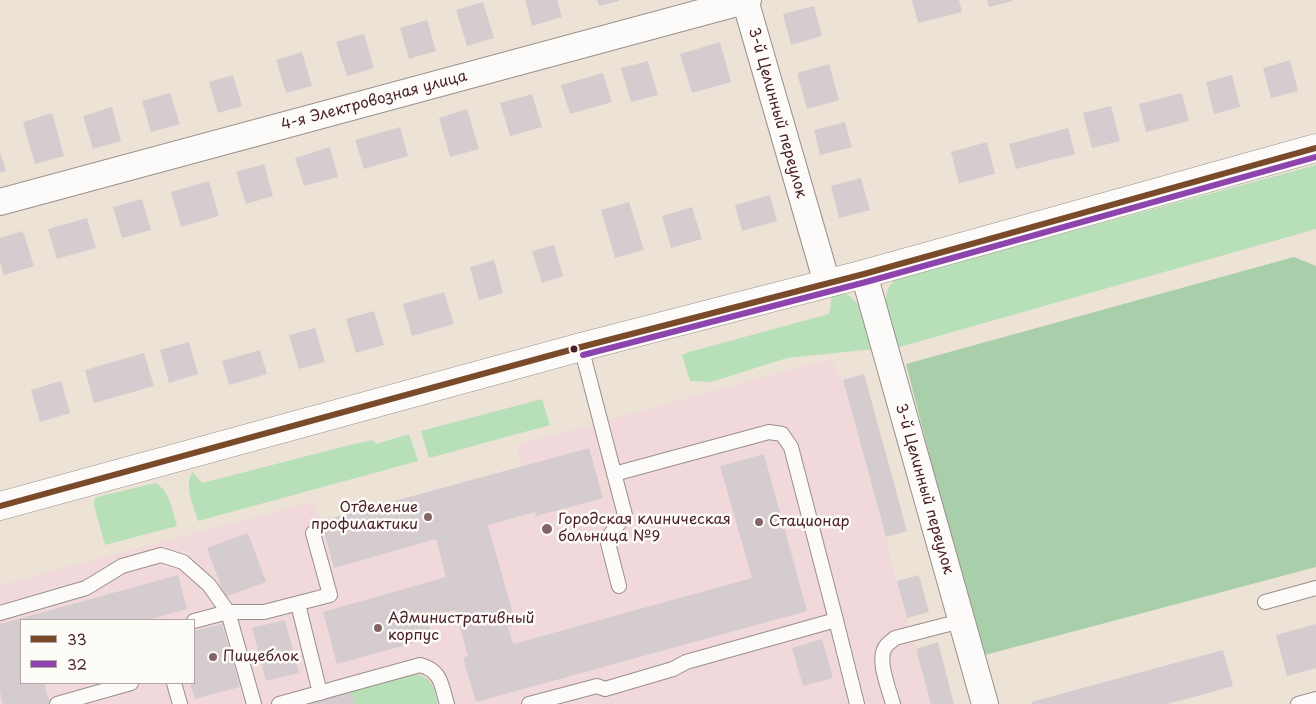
<!DOCTYPE html>
<html>
<head>
<meta charset="utf-8">
<style>
  body { margin:0 }
  #map { position:relative; width:1316px; height:704px; overflow:hidden; background:#ece3d6; font-family:"Playpen Sans",sans-serif }
  canvas { display:block }
  .legend { position:absolute; left:20px; top:619px; width:175px; height:65px; box-sizing:border-box; background:#fdfcf7; border:1px solid #b5a4a5; margin:0; padding:6px 9px; list-style:none; font-size:15px; color:#4a1f2b }
  .legend li { display:flex; align-items:center; gap:10px; height:25px }
  .legend b { width:25px; border:1px solid #b5a4a5 }
</style>
</head>
<body>
<div id="map">
<canvas width="1316" height="704"></canvas>
<ul class="legend">
<li><b style="height:6px;background:#7a4b2a"></b>33</li>
<li><b style="height:6px;background:#8e44ad"></b>32</li>
</ul>
</div>
<script>
const g = document.querySelector('canvas').getContext('2d');
g.lineJoin = 'round';
function fill(path, color) {
  g.fillStyle = color;
  g.fill(path, 'evenodd');
}
function stroke(path, color, width, dash) {
  g.strokeStyle = color;
  g.lineWidth = width;
  g.lineCap = dash ? 'butt' : 'round';
  g.setLineDash(dash || []);
  g.stroke(path);
}
function label(font, color, halo, rows, align = 'center') {
  g.font = font + ' "Playpen Sans",sans-serif';
  g.lineWidth = 5;
  g.setLineDash([]);
  g.textBaseline = 'middle';
  g.strokeStyle = halo;
  g.fillStyle = color;
  for (const [text, x, y, turn = 0] of rows) {
    g.save();
    g.translate(x, y);
    g.rotate((+turn || 0) * Math.PI / 180);
    g.textAlign = isNaN(turn) ? turn : align;
    if (halo) g.strokeText(text, 0, 0);
    g.fillText(text, 0, 0);
    g.restore();
  }
}
const built = new Path2D(`
  M830,359L843,380L907,618L910,634L916,649L931,704H0V585L312,502L321,521L522,466L517,445ZM21,620H194V683H21Z`);
const green = new Path2D(`
  M1316,165V229L896,348C891,328 876,294 896,279Z
  M847,294C865,306 868,330 874,349L787,358L711,382L690,381L682,355L689,352L829,314L832,295Z
  M542,399L550,425L429,458L421,431Z
  M409,434L418,461L198,521C194,507 183,484 193,472L202,483L350,445L373,440L376,444Z
  M155,483C170,490 172,511 177,526L105,545L94,505V501L97,497Z
  M415,674C433,678 434,688 438,704H355L351,691Z`);
const forest = new Path2D(`
  M1294,257L1316,266V567L981,656L906,364Z`);
const building = new Path2D(`
  M525,0H557L562,17L532,26Z
  M597,0H619V1L599,6Z
  M912,0H959L962,12L918,23Z
  M987,0H1012V1L989,7Z
  M483,2L494,38L467,46L456,10Z
  M814,6L822,36L791,45L783,14Z
  M427,20L436,51L409,59L400,28Z
  M364,34L374,68L347,76L336,42Z
  M720,42L731,82L692,93L680,54Z
  M302,52L312,86L286,93L276,60Z
  M1290,60L1298,91L1271,98L1263,68Z
  M648,61L658,95L631,102L621,68Z
  M829,64L839,100L807,109L797,73Z
  M603,73L612,102L570,114L561,85Z
  M233,75L242,106L218,113L209,82Z
  M1232,75L1240,107L1214,114L1206,82Z
  M170,93L180,124L151,132L142,101Z
  M1182,93L1189,121L1146,132L1139,104Z
  M532,94L542,127L510,136L500,103Z
  M1111,106L1120,141L1092,148L1083,113Z
  M112,107L121,141L93,149L83,116Z
  M467,109L479,149L450,157L439,118Z
  M52,113L64,156L35,164L23,122Z
  M845,122L852,147L820,155L814,130Z
  M400,127L408,156L364,169L355,140Z
  M1068,128L1075,154L1016,169L1009,144Z
  M987,142L995,174L959,183L951,152Z
  M330,147L338,177L304,186L295,158Z
  M0,152L6,171L0,173Z
  M264,164L273,196L246,204L236,172Z
  M861,178L870,210L839,218L831,186Z
  M209,181L219,216L181,227L171,192Z
  M770,195L777,221L742,231L735,205Z
  M142,199L151,230L122,238L113,207Z
  M629,202L644,250L615,258L601,210Z
  M692,207L702,239L671,248L662,216Z
  M87,218L96,248L57,259L48,229Z
  M23,231L34,266L4,275L0,263V238Z
  M554,245L563,276L542,283L532,251Z
  M494,260L503,293L479,300L470,267Z
  M444,292L454,324L412,336L403,304Z
  M374,311L384,345L356,353L346,319Z
  M315,328L325,362L299,369L289,335Z
  M189,342L198,374L169,383L160,350Z
  M260,350L267,374L229,385L222,361Z
  M144,353L154,386L94,403L85,370Z
  M864,374L907,531L886,537L843,380Z
  M61,381L70,413L40,422L31,390Z
  M589,448L603,498L536,516L535,512L488,525L516,625L508,627L513,644L752,578L720,466L764,454L807,611L476,702L463,658L468,656L455,610L427,618L432,638L337,664L323,612L446,577L436,539L334,568L321,521Z
  M248,533L266,582L225,597L207,548Z
  M178,575L187,609L147,620H21V683H44L50,704H3L0,692V624Z
  M919,575L929,612L907,618L897,581Z
  M285,620L299,673L266,681L252,628Z
  M222,624L240,687L195,699L190,683H194V631Z
  M1316,624V668L1287,676L1276,635Z
  M822,639L833,678L803,686L792,648Z
  M938,642L954,704H931L916,649Z
  M1223,650L1233,686L1201,695L1167,704H1032L1031,702Z
  M351,691L355,704H307V703Z`);
const service = new Path2D(`
  M581,347L625,515L607,539L619,586
  M1265,602L1316,588
  M298,604L320,693
  M0,613L86,588L122,566L161,555L183,562L209,585L228,612L254,704
  M836,620L857,704
  M194,621L228,612H264L330,595L313,533
  M174,683L180,704
  M57,704L131,683
  M279,704L420,665C442,671 441,685 447,704
  M529,704L597,686L605,689L673,669L686,662L836,620L791,447L782,434L769,432L614,474
  M893,704C889,689 876,659 886,646C888,643 892,641 895,638L961,621
  M1298,704L1316,699`);
const minor = new Path2D(`
  M745,0L827,283
  M0,202L748,0
  M864,274L985,704`);
const tertiary = new Path2D(`
  M0,506L581,347L864,274L1316,148`);
const bus1 = new Path2D(`
  M0,506L581,347L864,274L1316,148`);
const bus2 = new Path2D(`
  M583,355L866,282L1316,157`);
const markers = [
  [574,349,4.5,"#4a1f2b"],
  [428,517,5,"#836467"],
  [759,522,5,"#836467"],
  [547,529,6,"#836467"],
  [378,628,5,"#836467"],
  [213,657,5,"#836467"]
];
const streetNames = [
  ["4-я Электровозная улица",374,101,-15],
  ["3-й Целинный переулок",777,113,74],
  ["3-й Целинный переулок",924,489,74]
];
const poiNames = [
  ["Отделение",418,508,"right"],
  ["профилактики",418,525,"right"],
  ["Городская клиническая",558,520],
  ["больница №9",558,537],
  ["Стационар",769,522],
  ["Административный",388,619],
  ["корпус",388,636],
  ["Пищеблок",223,657]
];
fill(built, '#f0d8db');
fill(green, '#b7e0b8');
fill(forest, '#a8ceaa');
fill(building, '#d5ccd0');
stroke(service, '#9a8f8a', 16);
stroke(minor, '#9a8f8a', 28);
stroke(tertiary, '#9a8f8a', 29);
stroke(service, '#fcfbf9', 14);
stroke(minor, '#fcfbf9', 26);
stroke(tertiary, '#fcfbf9', 28);
stroke(bus1, '#7a4b2a', 6);
stroke(bus2, '#8e44ad', 6);
for (const [x, y, r, color] of markers) {
  const dot = new Path2D();
  dot.arc(x, y, r, 0, 2 * Math.PI);
  g.fillStyle = color;
  g.fill(dot);
  stroke(dot, '#fdfcf7', 2);
}
label('15px', '#4a1f2b', '#fdfcf7', streetNames);
label('15px', '#4a1f2b', '#fdfcf7', poiNames, 'left');
</script>
</body>
</html>
